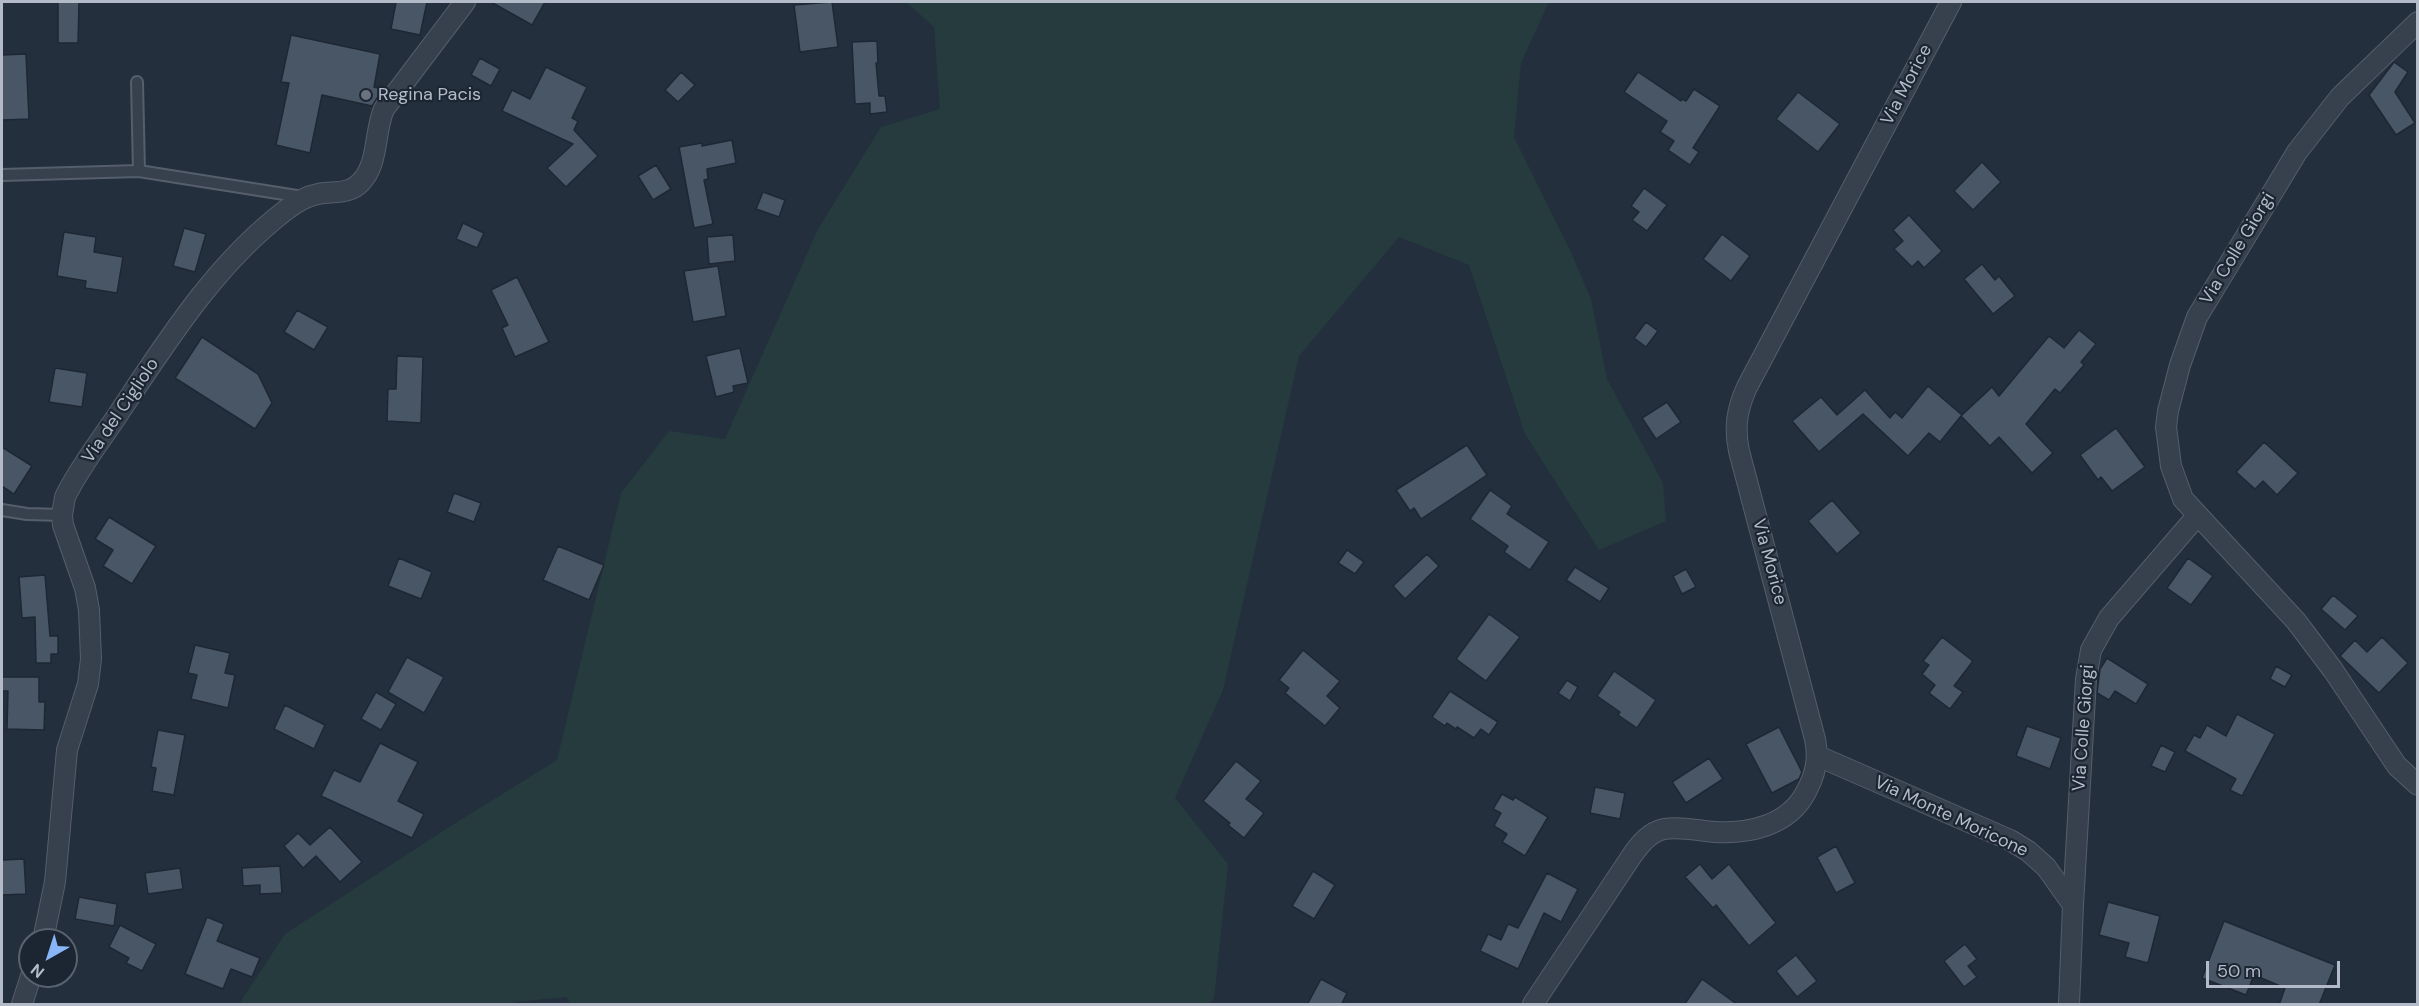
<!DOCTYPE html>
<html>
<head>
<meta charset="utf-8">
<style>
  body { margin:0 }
  #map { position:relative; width:2419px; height:1006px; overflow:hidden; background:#232f3d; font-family:"DM Sans",sans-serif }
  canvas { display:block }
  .frame { position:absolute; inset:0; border:3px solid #b3bbc8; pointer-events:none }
  .north { position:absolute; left:18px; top:928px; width:60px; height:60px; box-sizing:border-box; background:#1c2632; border:2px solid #58626e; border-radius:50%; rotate:219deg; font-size:16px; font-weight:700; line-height:24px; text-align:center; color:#b3bbc8 }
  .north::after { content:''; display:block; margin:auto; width:21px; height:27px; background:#88b6f8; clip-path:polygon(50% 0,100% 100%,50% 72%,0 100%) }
  .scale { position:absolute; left:2206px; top:961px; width:134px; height:27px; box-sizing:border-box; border:3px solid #b3bbc8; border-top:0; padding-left:8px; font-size:18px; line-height:21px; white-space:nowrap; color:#b3bbc8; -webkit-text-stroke:4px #1c2632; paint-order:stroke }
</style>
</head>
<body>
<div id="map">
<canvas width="2419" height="1006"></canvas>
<div class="frame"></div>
<div class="north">N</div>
<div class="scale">50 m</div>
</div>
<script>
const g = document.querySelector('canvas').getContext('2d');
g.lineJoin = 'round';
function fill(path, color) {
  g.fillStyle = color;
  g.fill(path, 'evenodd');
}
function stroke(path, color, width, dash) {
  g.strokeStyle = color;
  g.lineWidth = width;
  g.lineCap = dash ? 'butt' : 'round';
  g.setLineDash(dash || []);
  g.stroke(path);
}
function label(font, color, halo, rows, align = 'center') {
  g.font = font + ' "DM Sans",sans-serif';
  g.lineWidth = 4.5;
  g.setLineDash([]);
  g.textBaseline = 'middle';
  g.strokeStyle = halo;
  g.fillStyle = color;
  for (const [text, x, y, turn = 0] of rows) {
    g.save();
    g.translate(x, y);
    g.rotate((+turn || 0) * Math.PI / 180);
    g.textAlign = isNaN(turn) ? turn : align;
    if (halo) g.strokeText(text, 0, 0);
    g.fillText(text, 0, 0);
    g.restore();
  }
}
const green = new Path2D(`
  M906,2H1549L1521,63L1514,137L1570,250L1591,299L1607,379L1663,483L1666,521L1599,550L1525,434L1469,265L1399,237L1299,356L1223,690L1175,798L1228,864L1214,999L1209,1004H571L566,997L515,1002L511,1004H239L285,934L446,829L557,760L621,493L669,431L725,439L818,229L881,127L940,109L934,27Z`);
const building = new Path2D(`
  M58,2H79L78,43H58Z
  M396,2H427L420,35L391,29Z
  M491,2H545L532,25Z
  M832,2L838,47L800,52L794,5Z
  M291,35L380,54L374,87L383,89L372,106L322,95L310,153L276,145L289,83L281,82Z
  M877,41L878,63H876L879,96H885L887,112L870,114V103L855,104L852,42Z
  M26,54L29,119L2,120V55Z
  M480,58L500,69L491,86L471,75Z
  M2394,62L2408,72L2395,92L2415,123L2396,135L2369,95Z
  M546,67L587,87L572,118L578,121L574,130L598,156L566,187L547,168L573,144L502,111L512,90L530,99Z
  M681,72L695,85L678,102L665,90Z
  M1638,72L1681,101L1682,99L1686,101L1694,89L1720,106L1693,148L1699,152L1690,165L1668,150L1674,141L1660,132L1667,121L1624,92Z
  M1798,92L1840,124L1818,152L1776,119Z
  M732,140L736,163L707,169L708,179L704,180L713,224L694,228L679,147L702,143V146Z
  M1982,162L2001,182L1973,210L1954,191Z
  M656,165L671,189L653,200L638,176Z
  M1644,188L1667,205L1647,231L1632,220L1639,212L1631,206Z
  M763,192L785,200L779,217L756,209Z
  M1909,215L1942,251L1924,268L1918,261L1912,267L1894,249L1903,241L1893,230Z
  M463,223L484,233L477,248L456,239Z
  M184,228L206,234L195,272L173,266Z
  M64,232L96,237L94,252L123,257L117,293L85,288L86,281L57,276Z
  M1722,234L1750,256L1731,281L1703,259Z
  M733,235L735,261L709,264L707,237Z
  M1982,264L1995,280L1999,276L2015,296L1993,314L1964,279Z
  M718,266L726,316L693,322L684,271Z
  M517,277L549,342L515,357L502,328L508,325L491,290Z
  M297,310L328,327L314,350L284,332Z
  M1646,322L1658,331L1646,347L1634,338Z
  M2079,330L2096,344L2081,362L2084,365L2060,393L2055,389L2026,424L2053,453L2032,473L1999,437L1990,446L1961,416L1940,442L1929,433L1908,456L1863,414L1819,452L1792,421L1821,397L1837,415L1865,390L1890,418L1895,412L1902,418L1928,386L1962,415L1992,387L1999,396L2049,336L2064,348Z
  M202,337L258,374L272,403L255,429L175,378Z
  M740,348L748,383L733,386L734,392L716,397L706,356Z
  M397,356L423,357L421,423L387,421L388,389H396Z
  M55,368L87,373L82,407L49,402Z
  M1667,402L1681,422L1656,439L1642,418Z
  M2116,428L2145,467L2112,491L2101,477L2098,480L2080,455Z
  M2264,442L2298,473L2277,495L2263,481L2255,489L2236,472Z
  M1467,445L1487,475L1421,519L1414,508L1410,511L1396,490Z
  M2,447L32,466L14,494L2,486Z
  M1490,490L1512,506L1507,514L1549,542L1530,570L1504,552L1508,546L1470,519Z
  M454,493L481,503L474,522L447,512Z
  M1832,500L1861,533L1837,554L1808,521Z
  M109,517L156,546L132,584L103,566L113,550L95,539Z
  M558,546L604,565L589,600L543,580Z
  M1347,550L1364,562L1355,574L1338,563Z
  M1427,554L1439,566L1405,599L1393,586Z
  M399,558L432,572L421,599L388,586Z
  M2188,558L2213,576L2191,605L2167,588Z
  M1575,567L1609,588L1600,602L1566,580Z
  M1686,569L1696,587L1682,594L1673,576Z
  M45,575L50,636H58V654H51V663H36L35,617L22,618L19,577Z
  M2333,595L2358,616L2345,630L2321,609Z
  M1489,614L1520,637L1486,681L1456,659Z
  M1942,637L1973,661L1954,686L1963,692L1950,709L1929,693L1935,685L1922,674L1929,665L1923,661Z
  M2382,637L2408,663L2379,693L2340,656L2355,640L2367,652Z
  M195,645L230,653L225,673L235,675L228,708L191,699L197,675L188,673Z
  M1303,650L1340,681L1327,696L1340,708L1325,726L1285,693L1289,688L1279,680Z
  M407,657L444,677L424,713L388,692Z
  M2107,658L2148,684L2136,704L2115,691L2109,700L2097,693L2100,669Z
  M2276,666L2292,675L2285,687L2270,679Z
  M1614,671L1656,700L1637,728L1618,715L1620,712L1597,696Z
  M2,677H39V702H45L44,730L7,729L8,691H2Z
  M1567,680L1578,687L1570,701L1558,693Z
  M1450,691L1498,722L1489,735L1481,729L1474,738L1457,727L1456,729L1447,723L1445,726L1432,717Z
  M376,692L396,704L381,730L361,719Z
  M285,705L325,725L314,749L274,729Z
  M2237,714L2275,734L2242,796L2230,790L2236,779L2185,751L2194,735L2200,738L2207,725L2226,736Z
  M2027,726L2061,738L2050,769L2016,756Z
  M1779,727L1802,772L1799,779L1772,793L1746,744Z
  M158,730L185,735L174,795L152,791L156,768L151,767Z
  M380,743L418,762L398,801L424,814L412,838L321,796L334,770L360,782Z
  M2161,745L2175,752L2165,772L2151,766Z
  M1709,758L1723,779L1686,803L1672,782Z
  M1236,761L1261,781L1246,799L1264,813L1244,838L1228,825L1230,823L1203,801Z
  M1595,787L1625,793L1620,819L1590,813Z
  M1502,794L1513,800L1515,797L1548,817L1525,856L1502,842L1507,834L1494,826L1501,813L1493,809Z
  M330,827L362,862L340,882L316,856L303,868L284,846L298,833L310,845Z
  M1836,846L1855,883L1836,893L1817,857Z
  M24,859L26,894L2,895V860Z
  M1700,864L1712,879L1729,864L1776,923L1749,946L1716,905L1713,908L1685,877Z
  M280,866L282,893L260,894V885L243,886L242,868Z
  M180,868L183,889L148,894L145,873Z
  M1313,871L1335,885L1314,919L1292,906Z
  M1547,873L1578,889L1561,922L1544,913L1518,969L1480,951L1488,934L1501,940L1508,924L1518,928Z
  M79,897L117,904L114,926L75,919Z
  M2108,902L2160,916L2148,963L2125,957L2129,943L2099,935Z
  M207,917L224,924L217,941L260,958L252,977L231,969L223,989L185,974Z
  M2224,921L2335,965L2319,1005H2279L2285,988L2254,975L2246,995L2202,978Z
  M120,925L156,944L142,971L126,963L129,958L109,947Z
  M1965,944L1977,959L1968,966L1977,977L1964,987L1944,961Z
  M1796,955L1817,981L1797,997L1776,971Z
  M1321,979L1347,993L1341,1005H1307Z
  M1702,979L1738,1005H1684Z`);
const service = new Path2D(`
  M137,82L139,171
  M2,175L139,171L303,197
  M2,510L27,514L62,515`);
const minor = new Path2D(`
  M2418,22L2340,97L2297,152L2197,317L2180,365L2168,411L2166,427L2171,466L2183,499L2296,621L2333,670L2397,766L2418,785
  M1818,756L2010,840L2028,851L2046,867L2073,905L2069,1004
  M2073,905L2086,679L2091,650L2109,618L2197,516
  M43,940L55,882L67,750L88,684L91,659L89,610L85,588L63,525L62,515L65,497C79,468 101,440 119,413C167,341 216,263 286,210C295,203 307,196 318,194C333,191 349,195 361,182C379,163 374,132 384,109L465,2
  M22,1004L31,976
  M1533,1004L1633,854C1641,843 1650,832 1664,829C1681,826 1699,831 1715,832C1750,834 1789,825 1806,792C1816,774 1819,758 1815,739L1739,451C1734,427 1737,409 1747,387L1951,2`);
const markers = [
  [366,95,6,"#6b7280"]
];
const streetNames = [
  ["Via Morice",1907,85,-62],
  ["Via Colle Giorgi",2238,249,-59],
  ["Via del Cigliolo",121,411,-56],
  ["Via Morice",1769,562,75],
  ["Via Colle Giorgi",2084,728,-86],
  ["Via Monte Moricone",1951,817,25]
];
const poiNames = [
  ["Regina Pacis",378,95]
];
fill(green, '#253b3e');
fill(building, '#495666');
stroke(building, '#1e2834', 1.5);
stroke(service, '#555e6b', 14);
stroke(minor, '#555e6b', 22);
stroke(service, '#37414d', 10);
stroke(minor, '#37414d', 20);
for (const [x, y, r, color] of markers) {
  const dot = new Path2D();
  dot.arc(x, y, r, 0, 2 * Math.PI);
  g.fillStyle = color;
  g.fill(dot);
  stroke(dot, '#1c2632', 2);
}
label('18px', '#b3bbc8', '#1c2632', streetNames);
label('18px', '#b3bbc8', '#1c2632', poiNames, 'left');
</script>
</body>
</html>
